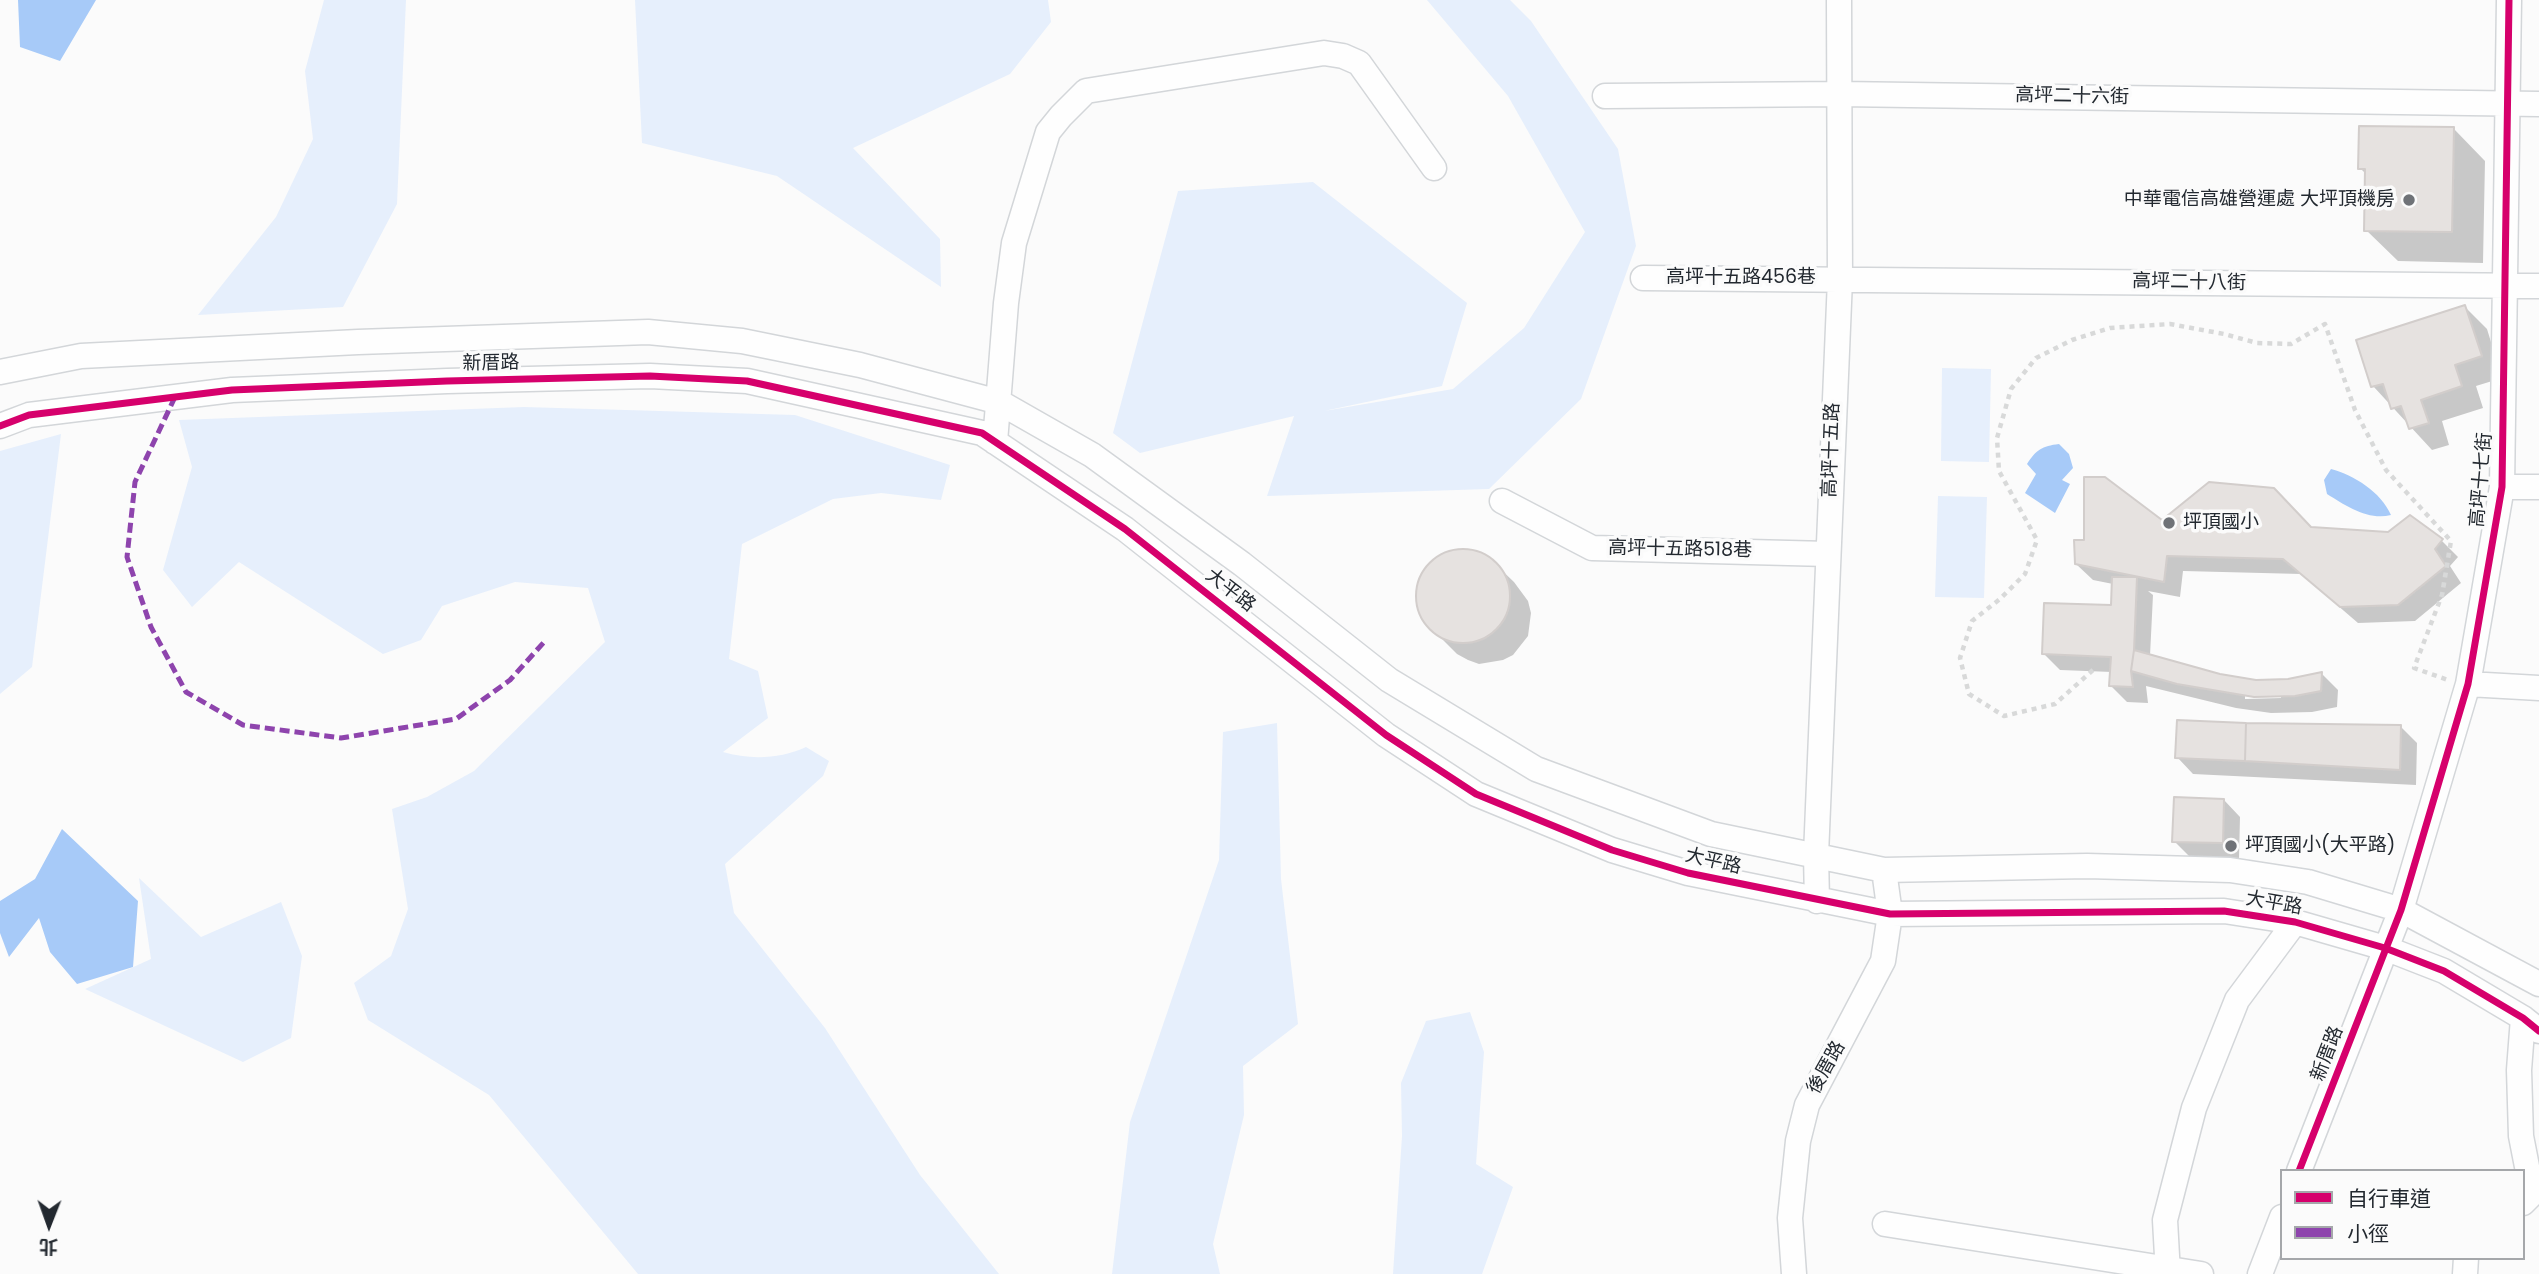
<!DOCTYPE html>
<html>
<head>
<meta charset="utf-8">
<style>
  body { margin:0 }
  #map { position:relative; width:2539px; height:1274px; overflow:hidden; background:#fbfbfb; font-family:Poppins,"Noto Sans TC",sans-serif }
  canvas { display:block }
  .legend { position:absolute; left:2280px; top:1169px; width:245px; height:91px; box-sizing:border-box; background:#fbfbfb; border:2px solid #a5a7aa; margin:0; padding:9px 12px; list-style:none; font-size:21px; color:#232930 }
  .legend li { display:flex; align-items:center; gap:14px; height:35px }
  .legend b { width:35px; border:2px solid #a5a7aa }
  .north { position:absolute; left:14px; top:1190px; width:70px; height:70px; -webkit-text-stroke:5px #fbfbfb; paint-order:stroke; rotate:181deg; font-size:19px; font-weight:700; line-height:28px; text-align:center; color:#232930 }
  .north::after { content:''; display:block; margin:auto; width:24px; height:32px; background:#232930; clip-path:polygon(50% 0,100% 100%,50% 72%,0 100%) }
</style>
</head>
<body>
<div id="map">
<canvas width="2539" height="1274"></canvas>
<ul class="legend">
<li><b style="height:9px;background:#d6006c"></b>自行車道</li>
<li><b style="height:9px;background:#8e44ad"></b>小徑</li>
</ul>
<div class="north">北</div>
</div>
<script>
const g = document.querySelector('canvas').getContext('2d');
g.lineJoin = 'round';
function fill(path, color) {
  g.fillStyle = color;
  g.fill(path, 'evenodd');
}
function stroke(path, color, width, dash) {
  g.strokeStyle = color;
  g.lineWidth = width;
  g.lineCap = dash ? 'butt' : 'round';
  g.setLineDash(dash || []);
  g.stroke(path);
}
function label(font, color, halo, rows, align = 'center') {
  g.font = font + ' Poppins,"Noto Sans TC",sans-serif';
  g.lineWidth = 7;
  g.setLineDash([]);
  g.textBaseline = 'middle';
  g.strokeStyle = halo;
  g.fillStyle = color;
  for (const [text, x, y, turn = 0] of rows) {
    g.save();
    g.translate(x, y);
    g.rotate((+turn || 0) * Math.PI / 180);
    g.textAlign = isNaN(turn) ? turn : align;
    if (halo) g.strokeText(text, 0, 0);
    g.fillText(text, 0, 0);
    g.restore();
  }
}
const green = new Path2D(`
  M324,0H406L397,204L343,307L198,315L276,217L313,139L305,71Z
  M635,0H1048L1051,22L1010,74L853,148L940,239L941,287L777,176L642,143Z
  M1427,0H1510L1531,21L1618,149L1636,246L1581,399L1489,489L1267,496L1294,416L1140,453L1113,433L1178,191L1313,182L1467,303L1442,386L1324,411L1453,389L1524,328L1585,232L1508,96Z
  M1942,368L1991,369L1989,462L1941,461Z
  M524,407L795,415L950,465L941,500L881,493L833,499L742,544L729,659L758,671L768,718L723,752C750,760 780,759 806,747L829,761L823,776L725,864L734,913L825,1028L920,1175L999,1274H638L489,1095L368,1020L354,983L391,956L408,909L392,809L427,797L474,771L605,642L588,588L515,582L442,606L421,640L383,654L239,562L192,607L163,570L192,467L179,420Z
  M61,434L32,667L0,694V451Z
  M1938,496L1987,497L1984,598L1935,597Z
  M1277,723L1281,879L1298,1024L1243,1066L1244,1115L1213,1244L1220,1274H1112L1130,1122L1219,860L1223,732Z
  M139,878L201,937L281,902L302,956L291,1038L243,1062L85,989L151,959Z
  M1470,1012L1484,1052L1476,1164L1513,1187L1482,1274H1393L1402,1136L1401,1083L1426,1021Z`);
const water = new Path2D(`
  M18,0H96L60,61L20,47Z
  M2059,444L2069,454L2073,468L2062,480L2070,484L2055,513L2025,493L2036,474L2027,464C2036,450 2042,446 2059,444Z
  M2331,469C2354,475 2381,492 2391,515C2369,521 2346,506 2327,494L2324,480Z
  M62,829L138,901L133,967L77,984L50,952L39,918L9,957L0,933V901L35,879Z`);
const shadow = new Path2D(`
  M2454,129L2485,161L2483,263L2398,261L2366,230L2367,175L2360,168Z
  M2465,307L2487,329L2502,378L2476,386L2483,408L2442,421L2449,445L2432,450L2373,386Z
  M2162,523L2311,529L2441,540L2458,557L2450,566L2461,583L2415,621L2358,623L2301,574L2183,571L2180,597L2148,591L2153,595L2150,656L2220,676L2256,681H2288L2322,674L2338,690L2337,707L2312,712L2271,713L2236,708L2146,686L2148,703L2127,702L2111,686L2112,672L2060,670L2044,654L2112,607L2113,584L2093,580L2076,564ZM2281,695V698L2245,699V696Z
  M1457,551L1481,554L1491,560L1514,582L1528,601L1531,613L1528,636L1513,655L1503,660L1479,664L1468,660L1457,654L1435,632L1421,613L1418,602L1421,578L1427,568L1446,554Z
  M2401,727L2417,743L2416,785L2193,774L2177,757Z
  M2224,800L2240,817L2239,859L2190,857L2174,841Z`);
const building = new Path2D(`
  M2359,126L2454,127L2452,232L2364,231L2365,169H2358Z
  M2465,305L2482,356L2455,365L2462,386L2421,400L2429,423L2409,429L2401,406L2391,409L2383,384L2371,387L2356,340Z
  M2084,477H2105L2162,520L2209,482L2274,488L2311,527L2388,532L2410,515L2443,539L2435,549L2446,566L2398,605L2340,607L2283,559L2167,556L2164,582L2075,564L2074,540H2084Z
  M1416 596a47 47 0 1 1 94 0a47 47 0 1 1-94 0Z
  M2112,577H2137L2134,650L2131,671L2133,687L2109,686L2111,657L2042,654L2044,603L2111,605Z
  M2134,650L2220,674L2256,680L2288,679L2322,672L2321,691L2295,696L2254,697L2177,684L2131,671Z
  M2177,720L2246,723L2245,761L2175,758Z
  M2246,723L2401,725L2400,770L2245,761Z
  M2174,797L2224,799L2223,843L2172,842Z`);
const path = new Path2D(`
  M2093,670L2055,704L2004,716L1969,694L1960,658L1972,621L2000,599L2025,574L2037,540L1999,471L1997,438L2011,389L2036,358L2072,340L2110,328L2170,324L2224,334L2257,343L2291,344L2325,324L2355,410L2386,470L2451,541L2442,595L2414,668L2448,680`);
const minor = new Path2D(`
  M1605,96L1840,94L2539,104
  M1643,278L2539,286
  M0,372L81,356L358,342L648,332L742,341L860,365L999,402L1092,455L1242,564L1389,680L1536,769L1711,834L1884,870L2087,866L2230,870L2308,882L2401,910L2539,984
  M0,426L29,415L232,390L447,381L650,376L747,381L982,433L1125,529L1386,735L1476,794L1612,850L1688,873L1890,914L2224,911L2295,922L2385,948L2444,971L2523,1018L2539,1031
  M995,442L1006,303L1014,243L1048,132L1061,116L1086,91L1324,53L1343,56L1359,63L1434,168
  M2502,487H2539
  M1502,501L1592,548L1828,554
  M2468,684L2539,688
  M1817,901L1816,855L1840,279L1839,0
  M2523,1018L2519,1070L2521,1136L2531,1187L2530,1196L2523,1203
  M2299,1171L2401,910L2468,684L2502,487L2509,0
  M1885,1224L2201,1274
  M1794,1274L1790,1218L1798,1141L1807,1105L1883,961L1890,914L1884,870
  M2168,1274L2165,1220L2194,1108L2237,1000L2295,922
  M2260,1274L2282,1217
  M2465,1274L2466,1258`);
const quiet = new Path2D(`
  M175,397L135,482L127,557L151,627L186,692L243,725L341,738L456,719L510,680L545,641`);
const cycleway = new Path2D(`
  M0,426L29,415L232,390L447,381L650,376L747,381L982,433L1125,529L1386,735L1476,794L1612,850L1688,873L1890,914L2224,911L2295,922L2385,948L2444,971L2523,1018L2539,1031
  M2299,1171L2401,910L2468,684L2502,487L2509,0`);
const markers = [
  [2409,200,7,"#6f7277"],
  [2169,523,7,"#6f7277"],
  [2231,846,7,"#6f7277"]
];
const streetNames = [
  ["高坪二十六街",2072,97,1],
  ["高坪十五路456巷",1741,278],
  ["高坪二十八街",2189,283,1],
  ["新厝路",491,364,-1],
  ["高坪十五路",1832,450,-88],
  ["高坪十七街",2482,480,-85],
  ["高坪十五路518巷",1680,550,1],
  ["大平路",1230,591,38],
  ["大平路",1713,862,13],
  ["大平路",2274,904,10],
  ["新厝路",2328,1054,-69],
  ["後厝路",1827,1068,-61]
];
const poiNames = [
  ["中華電信高雄營運處 大坪頂機房",2395,200,"right"],
  ["坪頂國小",2183,523],
  ["坪頂國小(大平路)",2245,846]
];
fill(green, '#e6effc');
fill(water, '#a7caf8');
fill(shadow, '#0003');
fill(building, '#e6e2e0');
stroke(building, '#d2cdcb', 2);
stroke(minor, '#d3d6d9', 27);
stroke(path, '#d8d9d9', 4.5, [5, 5]);
stroke(minor, '#fefefe', 24);
stroke(quiet, '#8e44ad', 5, [10, 5]);
stroke(cycleway, '#d6006c', 7);
for (const [x, y, r, color] of markers) {
  const dot = new Path2D();
  dot.arc(x, y, r, 0, 2 * Math.PI);
  g.fillStyle = color;
  g.fill(dot);
  stroke(dot, '#fbfbfb', 2.5);
}
label('19px', '#232930', '#fbfbfb', streetNames);
label('19px', '#232930', '#fbfbfb', poiNames, 'left');
</script>
</body>
</html>
